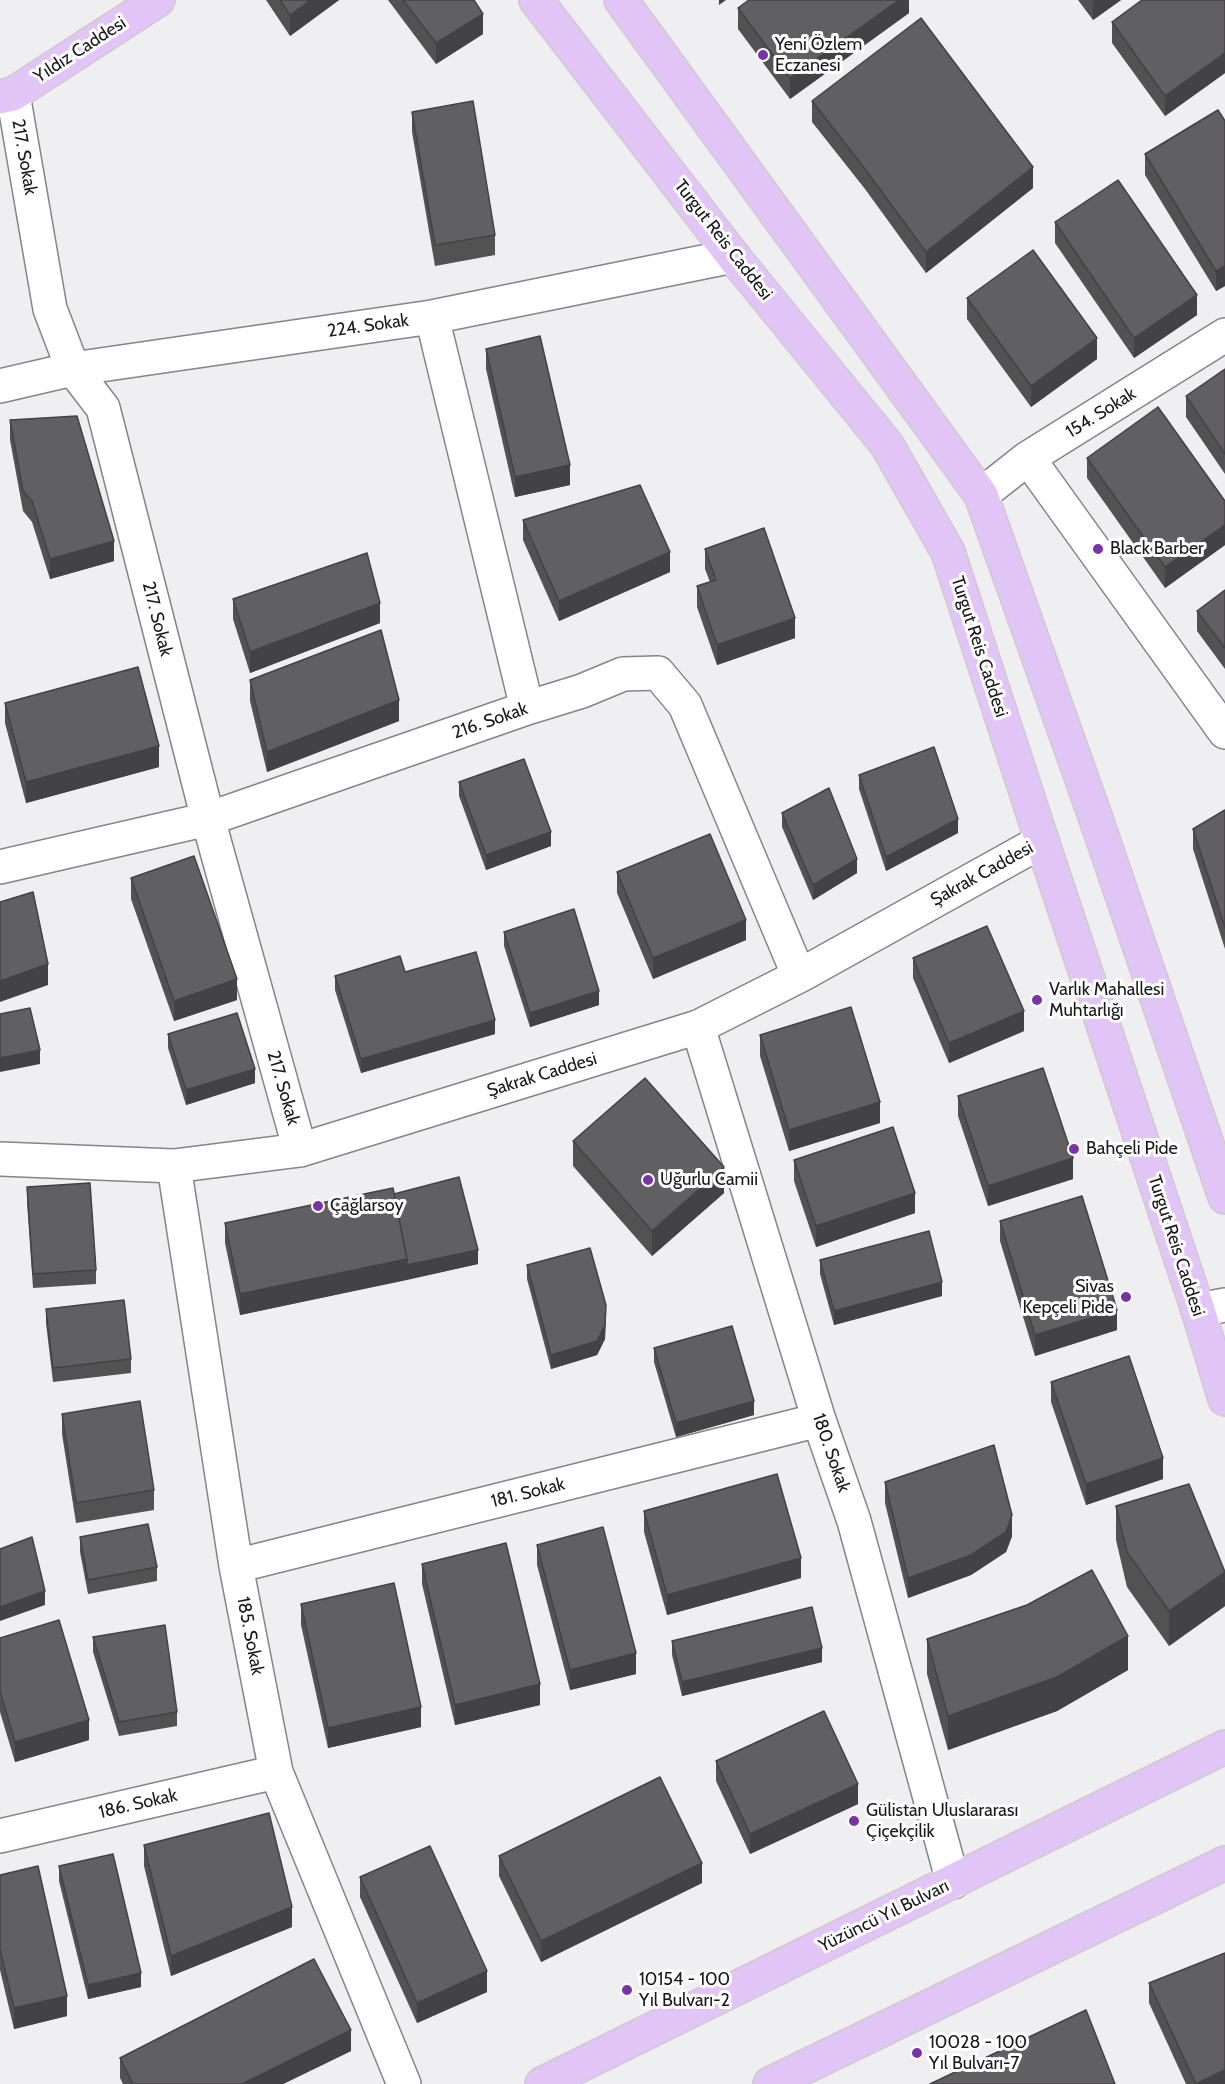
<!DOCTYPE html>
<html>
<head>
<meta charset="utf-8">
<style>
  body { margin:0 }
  canvas { display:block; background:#efeef1 }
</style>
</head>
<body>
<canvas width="1225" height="2084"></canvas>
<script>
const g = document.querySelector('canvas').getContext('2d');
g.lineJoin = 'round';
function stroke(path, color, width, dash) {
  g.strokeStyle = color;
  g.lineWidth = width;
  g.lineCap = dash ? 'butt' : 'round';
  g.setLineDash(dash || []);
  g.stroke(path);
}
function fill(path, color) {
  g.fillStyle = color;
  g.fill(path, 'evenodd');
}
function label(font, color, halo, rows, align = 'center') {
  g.font = font + ' Cabin,sans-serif';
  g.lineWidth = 6;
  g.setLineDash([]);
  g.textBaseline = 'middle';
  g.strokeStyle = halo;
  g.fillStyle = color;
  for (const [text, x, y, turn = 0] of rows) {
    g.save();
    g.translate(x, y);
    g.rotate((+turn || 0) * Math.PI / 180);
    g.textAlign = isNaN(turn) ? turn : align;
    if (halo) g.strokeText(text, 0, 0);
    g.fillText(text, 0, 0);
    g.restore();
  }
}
const minor = new Path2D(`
  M13,94L50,309L73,369L103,408L208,819L300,1150
  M432,317L527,708
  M0,386L73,369L432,317L733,256
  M1028,458L1225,732
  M981,495L1028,458L1225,335
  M0,867L208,819L527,708L582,691L623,674L658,673L685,705L799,976
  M698,1027L819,1420L854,1521L953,1882
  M0,1159L174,1166L300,1150L698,1027L799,976L1042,841
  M174,1166L236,1566L276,1772L404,2084
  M1198,1310L1225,1305
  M236,1566L819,1420
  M0,1836L276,1772`);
const major = new Path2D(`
  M536,0L733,256L887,445L948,552L1042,841L1198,1310L1225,1399
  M621,0L981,495L1095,816L1225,1197
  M0,97L13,94L158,0
  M542,2084L1225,1747
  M770,2084L1225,1863`);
const wall = new Path2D(`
  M266,0H339L290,36Z
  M388,0H474L483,34L436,64Z
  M909,0V13L790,99L738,29V8Z
  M1078,0H1121L1093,20Z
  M1225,0V73L1165,116L1112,43V22Z
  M812,101L1033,188L926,273L865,189L812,122Z
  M412,112L495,235V255L435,266L412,132Z
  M1225,121V286L1216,291L1145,175V154Z
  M1055,222L1197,315L1134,358L1055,243Z
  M967,298L1097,359L1031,407L967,319Z
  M486,349L570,485L515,497L486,369Z
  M1225,369V474L1186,417V396Z
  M10,420L114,561L50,579L32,522L23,511L10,440Z
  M1087,458L1225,501V545L1165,588L1087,478Z
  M523,520L670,572L559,621L523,540Z
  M705,549L795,638L717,665L697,607V586L710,582L705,569Z
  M1225,590V669L1197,631V611Z
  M233,599L380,623L250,673L233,619Z
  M250,680L399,721L267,772L250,701Z
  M5,703L159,767L26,803L5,723Z
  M859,775L958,833L886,871L859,789Z
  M459,782L551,846L486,870L459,796Z
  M1225,810V949L1193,849V829Z
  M782,813L857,873L813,900L782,827Z
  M617,872L746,940L653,979L617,893Z
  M131,878L237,1000L174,1021L131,899Z
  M504,932L599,1005L530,1027L504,946Z
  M913,958L1024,1031L949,1063L913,978Z
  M405,972L495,1034L361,1073L335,990V976Z
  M168,1034L255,1083L186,1105L168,1048Z
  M760,1035L880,1123L789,1151L760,1056Z
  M958,1096L1073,1179L988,1206L958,1116Z
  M573,1141L724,1193L652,1256L573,1166Z
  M794,1160L915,1213L816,1247L794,1181Z
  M27,1187L96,1270V1284L33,1288L27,1202Z
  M394,1194L478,1264L240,1315L225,1243V1223Z
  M1000,1221L1117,1330L1035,1356L1000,1241Z
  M820,1260L942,1296L834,1325L820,1274Z
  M527,1265L606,1319L605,1339L597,1355L551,1369L527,1279Z
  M46,1309L131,1359V1373L53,1382L46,1323Z
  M654,1348L754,1415L676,1437L654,1362Z
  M1051,1382L1163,1479L1086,1505L1051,1402Z
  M62,1414L154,1490V1510L76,1523L62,1434Z
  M885,1482L1012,1536L1006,1552L971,1575L908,1598L885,1503Z
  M1116,1506L1225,1606L1169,1646L1127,1587L1116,1540Z
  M644,1511L801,1578L667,1615L644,1532Z
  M80,1537L157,1567V1581L88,1594L80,1552Z
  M537,1545L636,1674L570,1690L537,1565Z
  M422,1564L540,1705L455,1725L422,1584Z
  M301,1604L421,1727L328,1748L301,1625Z
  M93,1637L177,1712V1726L119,1736L93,1652Z
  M0,1638L89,1740L15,1762L0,1712Z
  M927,1639L1128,1670L1057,1711L948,1750L927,1674Z
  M672,1641L822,1662L682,1696L672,1655Z
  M716,1761L858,1804L750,1854L716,1781Z
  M144,1845L292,1927L171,1976L144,1866Z
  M499,1856L702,1883L541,1962L499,1876Z
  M59,1866L141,1987L88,1999L59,1881Z
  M0,1875L67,2016L14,2029L0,1970Z
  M360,1877L487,1992L417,2023L360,1897Z
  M1149,1983L1225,2084H1186L1149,2003Z
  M351,2051L283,2084H123L120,2078V2058Z`);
const shadedWall = new Path2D(`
  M311,0H339L290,36V15Z
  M719,0H726L719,5Z
  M899,0H909V13L790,99V78Z
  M1093,0H1121L1093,20Z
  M483,14V34L436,64V43Z
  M1225,53V73L1165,116V96Z
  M1033,167V188L926,273V252Z
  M1225,266V286L1216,291V271Z
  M1197,295V315L1134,358V338Z
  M1097,338V359L1031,407V386Z
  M570,465V485L515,497V477Z
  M1225,525V545L1165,588V567Z
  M114,541V561L50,579V559Z
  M670,552V572L559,621V601Z
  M380,603V623L250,673V652Z
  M795,618V638L717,665V645Z
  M399,700V721L267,772V752Z
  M159,746V767L26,803V782Z
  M958,819V833L886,871V857Z
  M551,832V846L486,870V855Z
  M857,859V873L813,900V885Z
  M746,920V940L653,979V958Z
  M48,964V985L0,1002V981Z
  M237,979V1000L174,1021V1001Z
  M599,991V1005L530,1027V1013Z
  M1024,1011V1031L949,1063V1043Z
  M495,1020V1034L361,1073V1059Z
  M40,1050V1064L0,1072V1058Z
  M255,1069V1083L186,1105V1090Z
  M880,1102V1123L789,1151V1130Z
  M1073,1158V1179L988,1206V1186Z
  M724,1167V1193L652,1256V1231Z
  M915,1193V1213L816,1247V1226Z
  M478,1250V1264L407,1280V1265Z
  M407,1259V1280L240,1315V1294Z
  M942,1282V1296L834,1325V1311Z
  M606,1305L605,1339L597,1355L551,1369V1355Z
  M1117,1310V1330L1035,1356V1335Z
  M754,1401V1415L676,1437V1423Z
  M1163,1458V1479L1086,1505V1484Z
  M1012,1515V1536L1006,1552L971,1575L908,1598V1578Z
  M801,1558V1578L667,1615V1595Z
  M1225,1572V1606L1169,1646V1611Z
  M45,1591V1605L0,1621V1607Z
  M1128,1636V1670L1057,1711L948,1750V1716Z
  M822,1648V1662L682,1696V1682Z
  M636,1653V1674L570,1690V1670Z
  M540,1684V1705L455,1725V1705Z
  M421,1707V1727L328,1748V1728Z
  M89,1720V1740L15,1762V1742Z
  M858,1784V1804L750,1854V1834Z
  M702,1863V1883L541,1962V1941Z
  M292,1907V1927L171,1976V1956Z
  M487,1971V1992L417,2023V2003Z
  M141,1973V1987L88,1999V1985Z
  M67,1996V2016L14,2029V2008Z
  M351,2030V2051L283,2084H242Z
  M1225,2070V2084H1196Z`);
const building = new Path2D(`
  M280,0H311L290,15Z
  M403,0H474L483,14L436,43Z
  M749,0H899L790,78L738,8Z
  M1142,0H1225V53L1165,96L1112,22Z
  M921,18L1033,167L926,252L865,169L812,101Z
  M473,101L495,235L435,245L412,112Z
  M1218,110L1225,121V266L1216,271L1145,154Z
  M1118,180L1197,295L1134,338L1055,222Z
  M1033,250L1097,338L1031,386L967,298Z
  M540,336L570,465L515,477L486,349Z
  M1225,369V454L1186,396Z
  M1158,407L1225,501V525L1165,567L1087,458Z
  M77,416L114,541L50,559L32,501L23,491L10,420Z
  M640,485L670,552L559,601L523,520Z
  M764,528L795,618L717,645L697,586L716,580L705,549Z
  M367,553L380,603L250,652L233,599Z
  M1225,590V648L1197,611Z
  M381,630L399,700L267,752L250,680Z
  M138,667L159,746L26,782L5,703Z
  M934,747L958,819L886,857L859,775Z
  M524,759L551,832L486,855L459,782Z
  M829,788L857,859L813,885L782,813Z
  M1225,810V928L1193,829Z
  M710,834L746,920L653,958L617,872Z
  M194,856L237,979L174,1001L131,878Z
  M33,892L48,964L0,981V902Z
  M574,909L599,991L530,1013L504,932Z
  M987,926L1024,1011L949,1043L913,958Z
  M476,952L495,1020L361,1059L335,976L400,956L405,972Z
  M851,1007L880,1102L789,1130L760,1035Z
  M30,1008L40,1050L0,1058V1014Z
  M237,1013L255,1069L186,1090L168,1034Z
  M1043,1068L1073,1158L988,1186L958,1096Z
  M645,1078L724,1167L652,1231L573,1141Z
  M893,1127L915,1193L816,1226L794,1160Z
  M459,1177L478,1250L407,1265V1259L394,1194Z
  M90,1183L96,1270L33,1274L27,1187Z
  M393,1188L407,1259L240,1294L225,1223Z
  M1082,1196L1117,1310L1035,1335L1000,1221Z
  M929,1231L942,1282L834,1311L820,1260Z
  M590,1248L606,1305L605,1325L597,1341L551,1355L527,1265Z
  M124,1300L131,1359L53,1368L46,1309Z
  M732,1326L754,1401L676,1423L654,1348Z
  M1129,1356L1163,1458L1086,1484L1051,1382Z
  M140,1401L154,1490L76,1503L62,1414Z
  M994,1445L1012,1515L1006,1532L971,1555L908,1578L885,1482Z
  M777,1474L801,1558L667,1595L644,1511Z
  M1189,1484L1225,1572L1169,1611L1127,1552L1116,1506Z
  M148,1524L157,1567L88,1580L80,1537Z
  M603,1527L636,1653L570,1670L537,1545Z
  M32,1537L45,1591L0,1607V1549Z
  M506,1543L540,1684L455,1705L422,1564Z
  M1092,1570L1128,1636L1057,1677L948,1716L927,1639L1027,1605Z
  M394,1583L421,1707L328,1728L301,1604Z
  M812,1607L822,1648L682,1682L672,1641Z
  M59,1620L89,1720L15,1742L0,1691V1638Z
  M165,1625L177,1712L119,1722L93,1637Z
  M824,1711L858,1784L750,1834L716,1761Z
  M660,1777L702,1863L541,1941L499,1856Z
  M269,1813L292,1907L171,1956L144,1845Z
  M430,1846L487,1971L417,2003L360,1877Z
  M113,1854L141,1973L88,1985L59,1866Z
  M38,1866L67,1996L14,2008L0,1949V1875Z
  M1225,1953V2070L1196,2084L1149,1983Z
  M314,1959L351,2030L242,2084H133L120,2058Z
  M1086,2010L1115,2084H930Z`);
const markers = [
  [763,55,6,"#7a33a5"],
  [1098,549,6,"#7a33a5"],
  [1037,1000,6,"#7a33a5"],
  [1074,1149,6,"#7a33a5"],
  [648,1180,6,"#7a33a5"],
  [318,1206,6,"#7a33a5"],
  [1126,1297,6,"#7a33a5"],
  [854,1821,6,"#7a33a5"],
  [627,1990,6,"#7a33a5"],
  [917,2053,6,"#7a33a5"]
];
const poiNames = [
  ["Yeni Özlem",775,45],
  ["Eczanesi",775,66],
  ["Black Barber",1110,549],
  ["Varlık Mahallesi",1049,990],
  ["Muhtarlığı",1049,1011],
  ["Bahçeli Pide",1086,1149],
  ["Uğurlu Camii",660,1180],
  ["Çağlarsoy",330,1206],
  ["Sivas",1114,1287,"right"],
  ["Kepçeli Pide",1114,1308,"right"],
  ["Gülistan Uluslararası",866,1811],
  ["Çiçekçilik",866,1832],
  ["10154 - 100",639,1980],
  ["Yıl Bulvarı-2",639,2001],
  ["10028 - 100",929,2043],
  ["Yıl Bulvarı-7",929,2064]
];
const streetNames = [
  ["Yıldız Caddesi",80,50,-33],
  ["217. Sokak",24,157,80],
  ["Turgut Reis Caddesi",723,240,52],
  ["224. Sokak",368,326,-8],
  ["154. Sokak",1101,413,-32],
  ["217. Sokak",157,619,76],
  ["Turgut Reis Caddesi",979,647,72],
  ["216. Sokak",490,721,-19],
  ["Şakrak Caddesi",982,874,-29],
  ["Şakrak Caddesi",542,1075,-17],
  ["217. Sokak",283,1088,74],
  ["Turgut Reis Caddesi",1176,1246,72],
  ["180. Sokak",831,1453,71],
  ["181. Sokak",528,1493,-14],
  ["185. Sokak",250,1636,79],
  ["186. Sokak",138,1804,-13],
  ["Yüzüncü Yıl Bulvarı",884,1916,-26]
];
stroke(minor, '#858486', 36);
stroke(major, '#cccccd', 36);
stroke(minor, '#fff', 33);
stroke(major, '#e2c5f7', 33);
fill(wall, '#535253');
fill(shadedWall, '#434244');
fill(building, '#605f61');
stroke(building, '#434244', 1.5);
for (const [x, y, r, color] of markers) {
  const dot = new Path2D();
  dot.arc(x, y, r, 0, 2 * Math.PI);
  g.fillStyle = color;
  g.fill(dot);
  stroke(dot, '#fff', 2);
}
label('18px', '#19191a', '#fff', poiNames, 'left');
label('18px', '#19191a', '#fff', streetNames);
</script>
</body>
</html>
